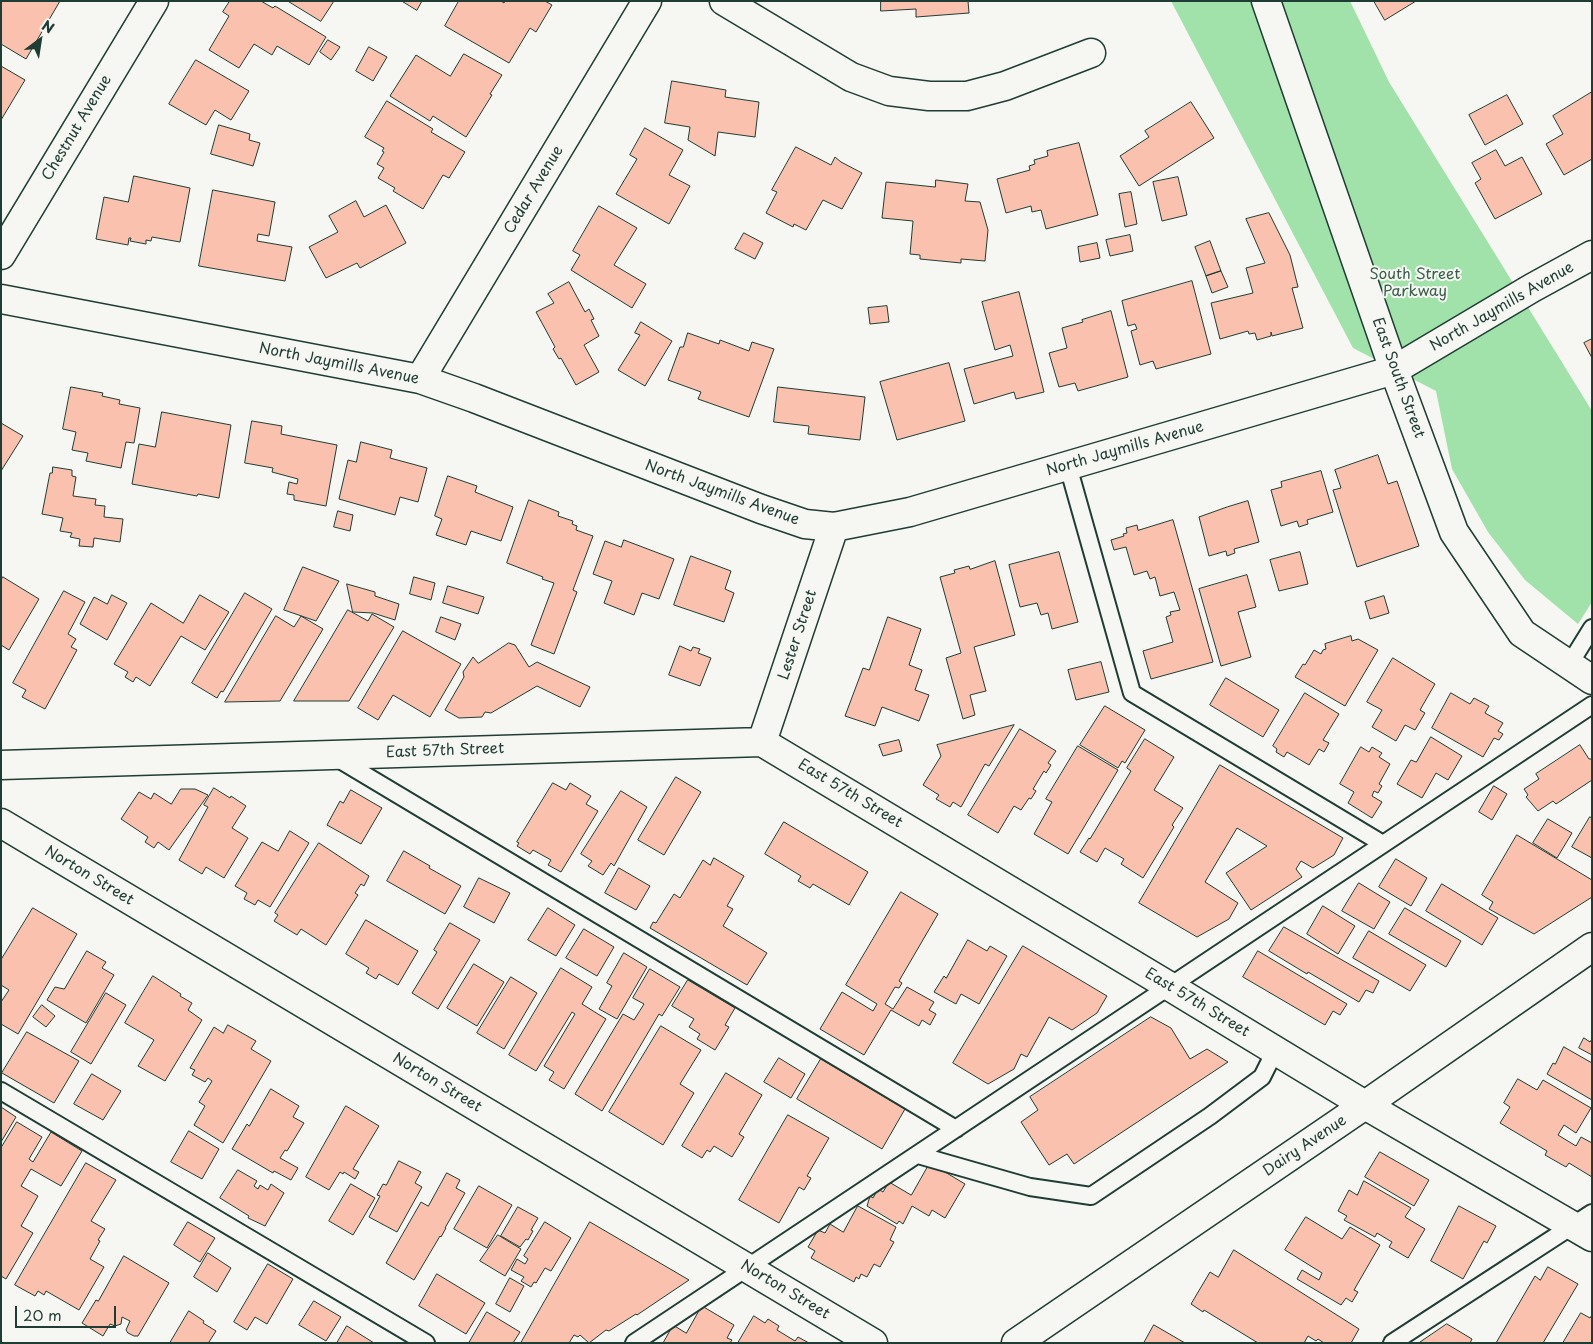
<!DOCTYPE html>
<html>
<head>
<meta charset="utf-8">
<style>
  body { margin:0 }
  #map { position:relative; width:1593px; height:1344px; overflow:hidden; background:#f6f6f2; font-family:"Playpen Sans",sans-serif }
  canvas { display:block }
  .frame { position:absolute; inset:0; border:2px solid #1f3d34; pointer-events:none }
  .north { position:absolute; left:15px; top:15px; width:50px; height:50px; -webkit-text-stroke:4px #f6f6f2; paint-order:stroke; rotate:31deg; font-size:14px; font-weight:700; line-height:20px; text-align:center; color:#1f3d34 }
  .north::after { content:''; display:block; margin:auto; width:18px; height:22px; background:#1f3d34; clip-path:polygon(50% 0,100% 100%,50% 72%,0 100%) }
  .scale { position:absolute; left:15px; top:1306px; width:101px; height:22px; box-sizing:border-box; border:2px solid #1f3d34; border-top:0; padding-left:6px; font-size:15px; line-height:18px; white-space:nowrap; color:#1f3d34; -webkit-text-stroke:4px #f6f6f2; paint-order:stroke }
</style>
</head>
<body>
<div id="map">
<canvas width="1593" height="1344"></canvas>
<div class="frame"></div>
<div class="north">N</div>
<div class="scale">20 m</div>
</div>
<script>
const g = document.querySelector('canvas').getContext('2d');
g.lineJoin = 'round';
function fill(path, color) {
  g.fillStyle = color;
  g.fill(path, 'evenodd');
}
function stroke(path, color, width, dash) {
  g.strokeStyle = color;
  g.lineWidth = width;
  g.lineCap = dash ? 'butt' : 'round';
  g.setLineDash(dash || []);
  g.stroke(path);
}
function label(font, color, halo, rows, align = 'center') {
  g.font = font + ' "Playpen Sans",sans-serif';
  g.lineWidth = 4;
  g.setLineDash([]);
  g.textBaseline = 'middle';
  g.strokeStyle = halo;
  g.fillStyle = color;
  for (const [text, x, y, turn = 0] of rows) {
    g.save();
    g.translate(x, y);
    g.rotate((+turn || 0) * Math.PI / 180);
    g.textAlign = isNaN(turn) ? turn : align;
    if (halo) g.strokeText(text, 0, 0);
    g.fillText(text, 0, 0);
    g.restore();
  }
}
const green = new Path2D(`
  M1171,1H1350L1389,82L1592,411V602L1578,624L1525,580L1488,532L1452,469L1436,391L1353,348Z`);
const building = new Path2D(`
  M1,1H60L26,59L1,44Z
  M230,1H261L273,8L275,6L326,37L309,65L277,46L272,55L254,44L239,68L209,50L229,16L223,12Z
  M288,1H334L321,21Z
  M402,1H422L417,10Z
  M459,1H501L504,3L505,1H545L552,5L536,32L530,28L509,63L445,26Z
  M881,1H968L969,13L916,17V9L881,11Z
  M1374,1H1416L1385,20Z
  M328,40L340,47L331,60L320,52Z
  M369,47L387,57L373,81L356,71Z
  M464,54L502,75L490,94L492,95L466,137L433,116L430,121L390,96L416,55L450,76Z
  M196,60L249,91L231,120L215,110L206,125L169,104Z
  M1,66L25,80L1,120Z
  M672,81L726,90L725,97L759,102L755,137L718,132L715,156L688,140L690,127L665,123Z
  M1592,92V159L1564,175L1546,144L1563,134L1553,116Z
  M1507,95L1523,124L1485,145L1469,115Z
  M387,101L433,129L431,132L465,152L449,178L443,175L423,209L393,191L395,188L378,178L384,168L377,164L384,152L382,151L384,148L365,137Z
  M1191,102L1214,138L1139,186L1120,156L1149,137L1145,131Z
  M219,125L250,134L249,140L260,143L253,166L211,154Z
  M645,128L683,150L669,175L690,186L669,224L616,194L637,159L630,155Z
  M1079,143L1098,215L1046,229L1041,210L1032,212L1031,206L1006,213L997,179L1030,170L1029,166L1035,164L1034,160L1048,156L1047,151Z
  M796,147L831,165L835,157L841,162L862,173L842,209L823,200L806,230L794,224L793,227L766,213L777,192L772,190Z
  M1496,150L1505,166L1522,157L1542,194L1495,219L1475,183L1481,179L1472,163Z
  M134,176L190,188L180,242L152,237L151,241L146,240V244L130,241L131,238H129L128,245L96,239L104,197L128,202Z
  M1178,177L1187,215L1162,221L1153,182Z
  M936,180L968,184L965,201L980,202L988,230L985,261L961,259V263L920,259V255L910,254L913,221L882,218L886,182L935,187Z
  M213,190L275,202L269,236L258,234L257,241L292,247L285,281L199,266Z
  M1131,192L1137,224L1125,227L1119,194Z
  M356,201L364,217L386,205L406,243L360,268L357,263L326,278L309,247L338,232L329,216Z
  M599,206L637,228L614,265L646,284L632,308L571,270L580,255L573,251Z
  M1269,213L1290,255L1298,287L1292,288L1303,328L1272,336L1271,332V336L1257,340L1255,333L1249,334L1248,331L1220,339L1211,303L1253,293L1246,268L1265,263L1246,219Z
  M744,233L763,243L755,259L735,249Z
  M1130,235L1133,251L1110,256L1106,240Z
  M1210,241L1221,271L1206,276L1195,247Z
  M1097,243L1100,258L1080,262L1078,247Z
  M1221,271L1228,287L1212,293L1206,276Z
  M1192,281L1211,354L1156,369L1153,361L1140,365L1131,331L1137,329L1135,324L1128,326L1122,301Z
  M569,282L585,312L589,309L594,319L591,320L599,336L584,345L599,372L576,385L561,358L559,359L553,349L555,347L536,312L554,303L548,294Z
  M1019,292L1044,392L1016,399L1014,392L974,404L964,369L1013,356L1010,345L995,350L982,302Z
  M887,306L889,322L870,324L868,308Z
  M1111,311L1128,377L1078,391L1075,383L1059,387L1049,353L1067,348L1062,328L1083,322L1082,320Z
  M641,322L672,341L645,386L618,370L640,335L635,333Z
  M688,333L719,344L720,340L749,351L752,342L774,349L749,417L698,399L701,392L668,380L680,347H683Z
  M1592,339V358L1584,343Z
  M949,363L965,421L897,440L880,382Z
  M71,387L103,393L102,396L120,400L119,404L140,408L134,443L126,442L121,468L86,461L88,453L72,450L76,432L63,429Z
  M778,387L865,397L860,440L808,434L809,426L774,422Z
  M162,412L231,425L219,498L198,494L197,496L132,484L139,444L155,447Z
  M252,421L282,426L281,434L337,445L326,506L294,500V495L287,494L289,482L297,484L298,479L272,472L273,468L245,463Z
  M1,423L23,436L1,471Z
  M361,442L392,450L390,458L427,468L418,502L400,497L395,515L339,499L348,460L356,462Z
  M1378,455L1388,484L1397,481L1419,546L1357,567L1333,490L1341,488L1335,470Z
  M53,467L72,470V476L76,477L73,496L96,499L95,505L105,506L104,517L123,519L120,542L94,538L93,547L79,546L80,539L70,537L72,533L60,531L63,518L42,514L50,473H52Z
  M1321,471L1333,512L1307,520L1308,524L1299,527L1297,521L1281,526L1271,490L1282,487L1281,482Z
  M448,476L477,486L475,492L513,507L501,541L471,531L466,545L436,535L442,519L435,516Z
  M529,500L559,512L558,516L573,521L572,524L577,526L576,530L593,536L573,590L577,592L554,654L531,645L554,583L542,579L543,577L507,563Z
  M1248,501L1259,542L1234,549L1235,553L1227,556L1226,551L1209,556L1199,517L1227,507Z
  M338,511L353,515L350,531L334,527Z
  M1173,520L1213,662L1151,679L1143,651L1173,642L1166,617L1171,615L1170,612L1180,610L1174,592L1160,596L1155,577L1150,579L1147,571L1134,575L1126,547L1114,550L1111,540L1124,536L1123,534L1127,533L1126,528L1137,525L1138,530Z
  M624,540L674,559L659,599L642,593L634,615L604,603L612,581L593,574L605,541L621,547Z
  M1059,552L1078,622L1052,629L1048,613L1041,615L1037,603L1020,607L1009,565Z
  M1300,552L1308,584L1279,591L1270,560Z
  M691,556L731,571L725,589L734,593L724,622L674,605Z
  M995,561L1015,635L974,647L986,691L970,695L975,715L963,719L946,658L961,653L940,577L955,573L954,570L969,566L970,569Z
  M303,567L339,581L316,621L284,610Z
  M1247,575L1256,607L1238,612L1251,657L1221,666L1199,589Z
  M3,577L39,599L9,650L1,645V580Z
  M414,577L435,583L431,600L410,594Z
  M347,584L375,592V596L399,604L395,620L373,613L353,612Z
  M448,586L484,597L478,614L443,603Z
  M64,591L85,602L68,634L76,639L71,647L77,650L45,709L22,697L26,690L13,683Z
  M245,593L272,609L223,692L221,691L217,698L192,683Z
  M112,595L127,603L107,640L80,624L94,597L107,604Z
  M200,595L229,612L205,650L181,636L150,686L136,677L133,682L125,677L128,672L114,664L151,603L183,623Z
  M1384,596L1389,613L1370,619L1365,602Z
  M348,610L368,621L372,614L394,627L349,701H294Z
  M276,616L294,627L301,616L323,629L280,701L225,702Z
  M441,617L461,624L455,640L436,632Z
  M888,617L921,629L909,665L922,670L915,690L929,695L919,721L882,707L875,726L845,716L863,668L869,670Z
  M403,631L461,664L430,717L393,695L378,720L358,708Z
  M1351,636L1352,641L1358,639L1378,650L1345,706L1295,677L1303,664L1305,665L1314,650L1321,654L1323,650L1326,649L1325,644Z
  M509,643L515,645L529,667L537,662L590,687L580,707L537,686L491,713L485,712L482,717L459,718L445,710L464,677L463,672L473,657L478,663Z
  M680,646L691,651L693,647L700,649L698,653L711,658L700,686L669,675Z
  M1393,658L1435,684L1420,710L1425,713L1415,730L1405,725L1396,741L1372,727L1382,710L1367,702Z
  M1101,662L1109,692L1076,700L1068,670Z
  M1226,678L1279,710L1263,737L1210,705Z
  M1305,693L1339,714L1323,740L1329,743L1324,752L1319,749L1309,765L1287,752L1284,757L1276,752L1277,749L1273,746Z
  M1451,693L1470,704L1474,698L1489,706L1485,713L1503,723L1498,731L1503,734L1499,740L1494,738L1483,757L1432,728Z
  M1105,706L1145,730L1125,763L1122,761L1118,768L1080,745Z
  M1014,725L989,766L985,764L961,807L953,802L950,807L936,799L939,795L923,785L941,756L937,745Z
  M1020,729L1056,751L1048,763L1051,765L1046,773L1044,771L1033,789L1036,791L1031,799L1029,798L1021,810L1014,806L998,833L968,815Z
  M1431,737L1462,756L1448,780L1436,773L1422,798L1397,784L1411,760L1416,762Z
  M1145,739L1174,757L1154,790L1183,808L1172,825L1174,827L1143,878L1121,864L1124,859L1105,848L1097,862L1080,852L1089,838L1090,839L1131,771L1127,768Z
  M899,740L902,751L883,756L879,745Z
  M1580,745L1589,759H1592V780L1556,804L1553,801L1538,811L1526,797L1528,795L1524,789L1539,779L1536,774Z
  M1078,746L1118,770L1068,854L1034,834L1052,802L1046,799Z
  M1361,747L1369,752L1372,747L1382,753L1379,757L1390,764L1379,784L1382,786L1378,793L1374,791L1372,796L1382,802L1372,818L1348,803L1354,792L1340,784Z
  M1220,765L1343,838L1334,855L1313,868L1301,861L1296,869L1302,877L1251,910L1226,873L1267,846L1237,828L1205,882L1238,903L1229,919L1197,937L1139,903Z
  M676,777L701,792L664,855L638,840Z
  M553,783L566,790L570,783L591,796L586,804L598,811L561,872L548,865L551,860L533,850L530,854L517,846L519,843L517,842Z
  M1494,786L1507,794L1492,820L1479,812Z
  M214,788L230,798L231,796L246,806L232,828L248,838L224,878L206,867L202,874L179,860L208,807L204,805Z
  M181,789H195L208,795L169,850L158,842L154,848L145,842L148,837L121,819L139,792L151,799L154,793L171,804Z
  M351,790L382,808L361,844L327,825L340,801L343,803Z
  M621,791L647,807L614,866L611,863L603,875L588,866L592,861L581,854Z
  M1590,817L1592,818V858L1572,847Z
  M1548,819L1572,833L1557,858L1533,843Z
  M784,822L868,872L849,905L813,884L810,888L798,881L801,876L765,854Z
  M290,831L309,843L270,907L258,900L255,905L244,899L247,893L235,886L262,842L278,851Z
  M1517,835L1592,880V897L1534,934L1489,909L1493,902L1482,895Z
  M319,843L369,876L364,886L361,884L355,893L358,895L326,945L301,929L297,935L274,921L278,915L275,913Z
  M404,851L430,866L429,868L461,886L445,914L387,881Z
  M714,858L744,876L727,906L733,909L723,926L767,953L747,985L650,928L653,922L656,923L674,894L680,898L703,860L710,865Z
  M1396,859L1427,878L1411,906L1379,887Z
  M619,868L650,886L636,910L605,893Z
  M479,878L510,893L494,923L464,907Z
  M1359,883L1390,902L1374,929L1342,911Z
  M1442,884L1498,918L1482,945L1426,911Z
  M901,892L938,914L899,981L902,983L899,988L895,987L885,1004L893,1009L907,987L934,1002L929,1010L936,1014L930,1025L922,1020L919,1026L891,1010L864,1055L820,1029L842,992L873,1011L877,1004L846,985Z
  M1323,906L1355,926L1338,954L1307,934Z
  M33,908L77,934L18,1034L1,1024V1002L9,990L1,985V960Z
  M548,908L575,925L556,956L528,940Z
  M1405,908L1461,941L1446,967L1389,934Z
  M366,920L418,951L398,985L379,974L376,979L366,973L369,968L346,954Z
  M450,923L480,940L438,1009L412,993L437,952L434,950Z
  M1284,927L1379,981L1373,993L1366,990L1359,1002L1308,972L1307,974L1269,951Z
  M584,929L614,947L597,976L566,958Z
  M1369,931L1426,965L1410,991L1353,958Z
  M968,940L987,951L990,946L1007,956L979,1004L961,994L956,1004L934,992L944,976L946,978Z
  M1023,946L1107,996L1097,1013L1072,1030L1049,1017L1027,1057L1021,1054L1014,1069L988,1084L953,1063Z
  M87,951L106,962L102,968L114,975L86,1023L47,1000L55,987L64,989Z
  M1258,951L1347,1004L1340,1015L1333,1011L1325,1025L1243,977Z
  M624,953L647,967L617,1019L599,1009L612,986L607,983Z
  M474,964L504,982L477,1026L447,1008Z
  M561,968L592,987L582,1004L606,1019L564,1089L549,1080L554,1072L544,1066L575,1014L572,1012L536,1071L509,1055Z
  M650,969L680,987L662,1016L659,1014L602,1111L575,1094L623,1014L634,1020L644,1004L633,998Z
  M153,976L181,994L180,996L192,1003L188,1010L202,1020L165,1081L138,1066L154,1040L125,1023Z
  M511,977L537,993L504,1049L477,1033Z
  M688,980L735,1008L725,1025L729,1027L715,1050L697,1039L700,1034L689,1027L694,1019L672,1006Z
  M106,993L126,1005L91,1064L71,1052Z
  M42,1005L55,1016L46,1027L33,1017Z
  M1151,1017L1171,1028L1190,1059L1207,1049L1228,1062L1074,1164L1067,1154L1049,1165L1021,1122L1038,1110L1030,1097Z
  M228,1025L256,1041L251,1049L271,1061L223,1143L194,1125L205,1106L199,1102L212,1081L208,1078L205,1082L192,1075L195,1070L190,1068L214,1027L223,1033Z
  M661,1026L701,1050L680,1084L694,1093L663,1145L609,1112Z
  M27,1032L79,1061L54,1103L2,1073Z
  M1584,1038L1590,1042L1592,1039V1055L1579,1048Z
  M1564,1047L1592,1063V1100L1547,1074L1553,1063L1555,1064Z
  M779,1058L805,1074L791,1098L764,1082Z
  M821,1059L905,1109L882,1149L797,1099Z
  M726,1073L762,1095L739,1134L744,1137L732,1157L714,1146L710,1152L707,1150L702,1158L682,1146Z
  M92,1074L121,1091L103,1120L74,1104Z
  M1518,1079L1537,1090L1543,1080L1591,1108L1576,1133L1564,1125L1558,1135L1576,1146L1581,1137L1592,1143V1177L1569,1163L1566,1167L1545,1155L1547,1151L1500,1123L1510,1107L1504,1103Z
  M271,1089L299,1106L293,1117L304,1123L287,1151L285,1150L280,1158L298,1168L291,1180L274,1171L273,1173L232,1149L247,1124L249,1126Z
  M346,1106L379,1126L353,1169L359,1172L355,1179L344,1172L343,1174L340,1172L329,1190L306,1177Z
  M1,1107L16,1117L1,1142Z
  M788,1115L829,1138L807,1176L811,1178L804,1190L799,1187L779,1223L739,1200Z
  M17,1122L42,1137L29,1159L33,1162L51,1132L82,1151L61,1186L31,1169L21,1186L38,1196L21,1226L33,1233L6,1279L1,1276V1148Z
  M189,1131L219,1149L202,1179L171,1162Z
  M1380,1152L1429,1180L1414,1206L1365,1177Z
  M399,1161L421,1172L415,1183L422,1187L397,1232L369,1217L380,1196L377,1195L383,1184L386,1185Z
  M86,1163L116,1180L91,1221L105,1229L98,1240L100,1241L90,1259L104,1267L79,1310L46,1291L44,1295L38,1291L35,1296L15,1285Z
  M930,1163L965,1184L945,1218L932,1210L929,1216L912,1206L903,1224L899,1221L897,1224L867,1206L870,1196L873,1198L878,1189L883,1192L889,1182L911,1195Z
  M238,1170L257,1181L254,1186L258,1189L260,1185L268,1190L271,1184L284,1193L265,1226L248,1218L249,1216L220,1198Z
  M447,1173L460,1180L456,1188L465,1193L445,1228H446L441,1237L440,1236L414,1280L386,1263L421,1202L428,1206Z
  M1364,1181L1411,1208L1405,1217L1425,1229L1408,1258L1389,1247L1392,1242L1377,1233L1375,1237L1344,1220L1347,1216L1338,1211L1349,1190L1357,1195Z
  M351,1184L375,1198L353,1235L329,1221Z
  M479,1186L512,1205L487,1248L454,1229Z
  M858,1206L896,1227L890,1240L894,1242L880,1267L874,1264L867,1277L861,1274L859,1279L856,1277L854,1282L811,1258L815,1251L808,1247L818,1230L825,1233L830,1224L843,1232Z
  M1459,1206L1496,1226L1487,1243L1484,1241L1463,1279L1431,1261Z
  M518,1207L538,1218L531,1230L533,1231L528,1240L526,1239L520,1247L501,1236Z
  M1306,1217L1342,1239L1350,1227L1380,1245L1354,1290L1358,1292L1352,1302L1346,1298L1341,1305L1297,1279L1302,1270L1319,1280L1322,1273L1285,1250Z
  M188,1222L215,1238L200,1262L174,1245Z
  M545,1222L571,1238L551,1271L545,1268L536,1283L534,1282L531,1287L521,1281L524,1277L511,1270L517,1259L525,1264L528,1259L524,1256Z
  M590,1222L689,1280L637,1315L636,1314L609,1331L606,1330L589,1343L580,1335L578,1337L574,1335L569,1343H521Z
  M498,1235L521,1249L505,1276L480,1261Z
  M1234,1250L1359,1329L1351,1343H1324L1318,1339L1316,1341L1308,1336L1304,1343H1258L1204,1310L1203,1312L1191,1304L1210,1272L1218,1277Z
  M208,1253L231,1268L217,1292L194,1277Z
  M124,1256L169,1283L138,1336H134L128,1333L126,1330L130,1321L122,1317L121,1324L115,1326L110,1324L103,1336L82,1323L96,1300L98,1301Z
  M268,1264L293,1279L267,1324L255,1317L247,1330L234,1322Z
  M1548,1267L1578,1284L1543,1343H1496L1535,1276L1540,1280Z
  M437,1274L485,1303L466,1334L419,1306Z
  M510,1278L524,1286L510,1312L496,1304Z
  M314,1301L341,1317L326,1341L299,1325Z
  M702,1306L734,1325L727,1338L732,1340L730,1343H663L673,1325L686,1333Z
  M189,1311L204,1321L203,1323L216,1331L209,1342L211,1343H170Z
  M487,1312L520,1332L513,1343H469Z
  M1581,1313L1590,1318L1592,1315V1343H1563Z
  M754,1316L765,1323L768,1319L779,1326L777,1330L795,1341L798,1337L809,1343H738Z
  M1447,1324L1472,1339L1470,1343H1419Z
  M1154,1325L1185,1343H1144Z
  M347,1326L374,1343H337Z`);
const lane = new Path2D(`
  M1068,466L1132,693L1383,844
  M1569,665L1592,628
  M335,757L956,1129
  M1,1091L426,1343
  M918,1155L1030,1187L1091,1196L1210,1116L1262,1077L1275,1051
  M634,1343L1592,705
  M1392,1343L1592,1213`);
const street = new Path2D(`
  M724,1L851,77L889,91L929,96H967L1005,86L1091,53
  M1,255L154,1
  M1,299L420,379L474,398L761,509L805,524L834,527L910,512L1394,370L1532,288L1592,255
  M420,379L647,1
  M762,742L834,527
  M1,765L762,742L1169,986L1365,1105L1592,1237
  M1,823L873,1343
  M1016,1343L1365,1105L1592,947`);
const secondary = new Path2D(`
  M1266,1L1394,370L1454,532L1522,633L1592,680`);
const streetNames = [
  ["Chestnut Avenue",77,128,-59],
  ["Cedar Avenue",534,190,-59],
  ["North Jaymills Avenue",1502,307,-30],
  ["North Jaymills Avenue",339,364,11],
  ["East South Street",1398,378,70],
  ["North Jaymills Avenue",1125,449,-16],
  ["North Jaymills Avenue",722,493,20],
  ["Lester Street",798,635,-72],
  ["East 57th Street",445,751,-2],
  ["East 57th Street",850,794,31],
  ["Norton Street",89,876,31],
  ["East 57th Street",1197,1003,31],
  ["Norton Street",437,1083,31],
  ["Dairy Avenue",1305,1146,-34],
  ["Norton Street",785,1290,31]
];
const parkNames = [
  ["South Street",1415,275],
  ["Parkway",1415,292]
];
fill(green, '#a1e1aa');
fill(building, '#f9c1ae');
stroke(building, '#1f3d34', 1);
stroke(lane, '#1f3d34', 20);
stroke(street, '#1f3d34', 31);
stroke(secondary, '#1f3d34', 31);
stroke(lane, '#f6f6f2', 16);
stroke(street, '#f6f6f2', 28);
stroke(secondary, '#f6f6f2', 28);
label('15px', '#1f3d34', '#f6f6f2', streetNames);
label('15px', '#395e4c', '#f6f6f2', parkNames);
</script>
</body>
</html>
